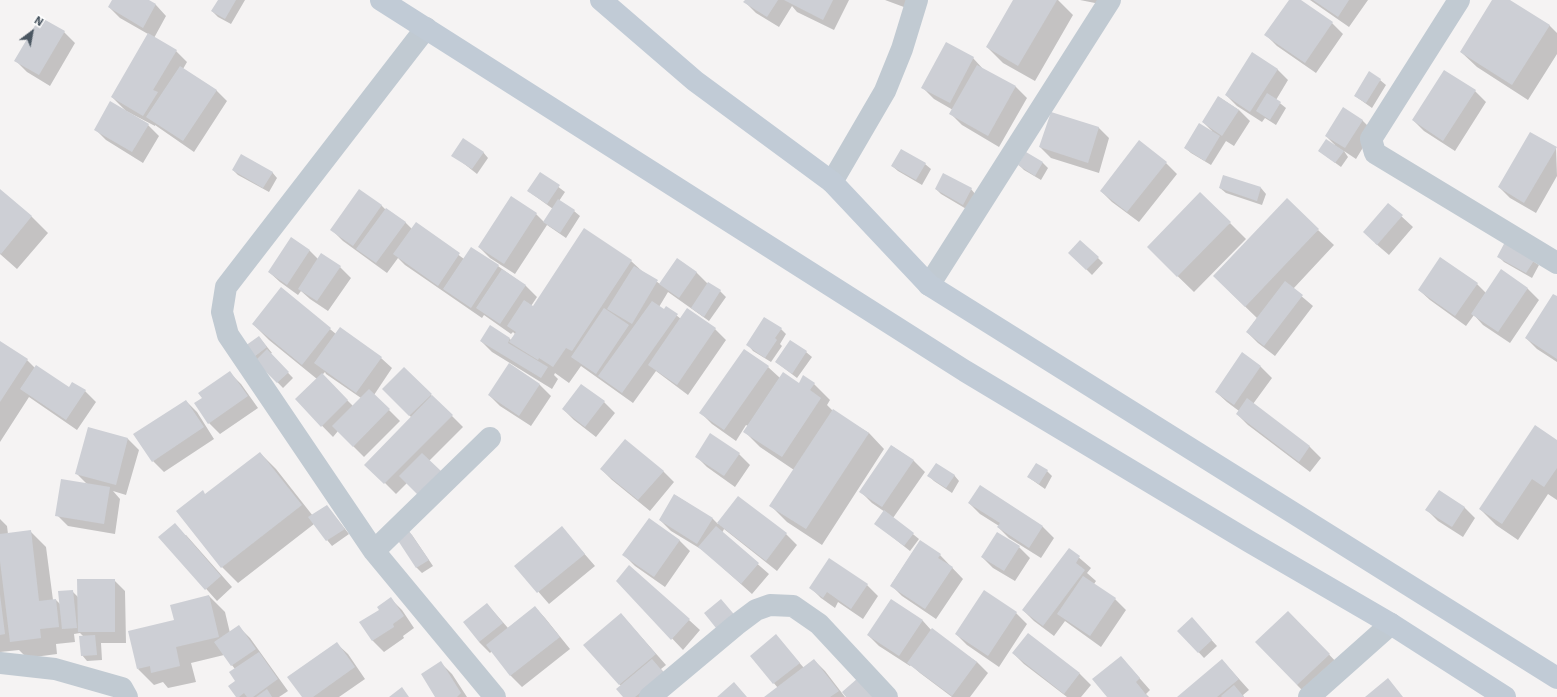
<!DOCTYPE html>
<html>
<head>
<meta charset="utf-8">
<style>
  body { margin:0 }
  #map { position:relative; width:1557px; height:697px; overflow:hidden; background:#f5f3f3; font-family:"Work Sans",sans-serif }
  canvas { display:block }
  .north { position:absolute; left:12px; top:12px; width:40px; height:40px; -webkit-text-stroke:3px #fff; paint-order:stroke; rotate:32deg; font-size:11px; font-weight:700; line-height:16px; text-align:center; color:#4a5661 }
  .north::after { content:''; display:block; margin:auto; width:14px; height:18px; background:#4a5661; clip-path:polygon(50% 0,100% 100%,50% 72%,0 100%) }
</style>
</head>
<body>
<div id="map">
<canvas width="1557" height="697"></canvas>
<div class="north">N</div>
</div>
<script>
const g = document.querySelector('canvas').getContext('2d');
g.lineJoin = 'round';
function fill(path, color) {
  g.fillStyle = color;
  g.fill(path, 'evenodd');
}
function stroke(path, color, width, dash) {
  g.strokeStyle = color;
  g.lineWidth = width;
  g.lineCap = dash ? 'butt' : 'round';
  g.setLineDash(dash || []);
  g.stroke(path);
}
const shadow = new Path2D(`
  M113,0H147L156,5L166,16L154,38L176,51L187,62L183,69L216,90L227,101L194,152L155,125V126L126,111L112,97L148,34L120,18L109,7Z
  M219,0H245L231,24L218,17L212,11Z
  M746,0H849L834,30L797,12L792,6L779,27L756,13L745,2Z
  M885,0H925L920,13Z
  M1014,0H1058L1073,15L1035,81L1003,63L987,47Z
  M1080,0H1100V4Z
  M1290,0H1299L1332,23L1343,34L1316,73L1277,46L1266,35Z
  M1310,0H1368L1349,27Z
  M1493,0H1508L1549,25L1557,33V54L1528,100L1477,67L1461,52Z
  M41,18L64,32L75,43L50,86L27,72L16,61Z
  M973,58L984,70L1016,87L1027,98L999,147L962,125L951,114L953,110L934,99L923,88Z
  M1277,69L1288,80L1276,100L1286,108L1276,125L1265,118L1262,122L1237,106L1226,95Z
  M1445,72L1475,91L1486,102L1455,151L1424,131L1413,120Z
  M1380,80L1386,85L1372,108L1355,96Z
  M1219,97L1239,110L1250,121L1234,146L1226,141L1211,165L1191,153L1185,148L1212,131L1203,122Z
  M1362,120L1373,131L1356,159L1344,151L1348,157L1341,167L1319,151L1335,145L1326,136Z
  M148,125L159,136L143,163L106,140L95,129Z
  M1098,127L1109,138L1099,173L1051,158L1040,147Z
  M1556,148L1557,176L1536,213L1510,198L1499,187Z
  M483,152L488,158L477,174L453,155Z
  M1026,153L1043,163L1048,168L1041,180L1024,170L1019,165Z
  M1166,163L1177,174L1139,222L1112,202L1101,191Z
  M925,164L931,169L922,185L898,171L892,166Z
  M233,170L272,172L277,178L269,192L238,175Z
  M540,173L565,192L559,201L574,211L580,216L566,238L547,225L515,274L490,258L479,247L536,214L544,222L553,209L528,191Z
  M1224,176L1261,188L1266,194L1262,205L1226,193L1220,188Z
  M936,189H971L976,195L968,210L941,194Z
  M0,190L32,217L48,233L17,269L0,254Z
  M1388,204L1413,227L1389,255L1375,243Z
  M381,205L386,210L405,222L412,229L416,223L464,259L498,266L526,286L537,297L531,306L533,307L631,261L643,272L660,284L696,272L708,284L720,291L726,297L709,321L668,292L659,307L664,311L666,307L681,319L715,329L726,340L688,395L656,371L633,403L581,366L569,383L555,373L554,375L558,379L552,389L492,352L481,341L510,339L511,340L515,334L513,332L511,334L484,315L482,318L405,265L398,258L387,273L343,241L332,230Z
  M1230,223L1246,239L1194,292L1164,263Z
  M1318,230L1334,245L1293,289L1313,306L1275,356L1258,343L1247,332L1257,318L1230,292Z
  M291,239L310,251L318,259L340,267L351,278L328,311L310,299L301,291L298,295L280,282L269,272Z
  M1506,244L1539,265L1532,278L1504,262L1499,257Z
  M1075,258H1098L1103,263L1092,275Z
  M1501,271L1528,289L1539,300L1510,343L1483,325L1474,315L1466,326L1430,300L1419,290L1477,284L1486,293Z
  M281,289L336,334L381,358L392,368L374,395L400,421L364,457L338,431L333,437L296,399L317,379L269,340L253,324ZM325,372L326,374L361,398L353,406L322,375Z
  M1557,297V362L1537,349L1526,338Z
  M781,329L786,334L780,344L782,346L771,362L753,351L748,345Z
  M259,337L272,353L270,354L293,378L283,388L257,361L254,356Z
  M0,342L27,360L35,368L70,388L85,391L96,402L77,430L29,397L0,442Z
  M806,352L812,357L797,378L776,362Z
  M1242,354L1261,367L1272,378L1253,404L1310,447L1321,458L1310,472L1248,425L1237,414L1239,411L1227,402L1216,392Z
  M509,365L540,385L551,396L531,426L500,406L489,395Z
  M768,367L780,378L799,384H814L830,400L827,405L833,411L869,433L884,449L822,545L787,522L771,506L794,470L760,447L744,431L748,426L746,425L736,441L712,424L701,413Z
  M404,368L463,427L396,494L366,464L412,418L383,389Z
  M230,373L241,384L258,408L220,434L209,423Z
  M186,401L197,412L214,439L164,472L153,461Z
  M604,402L615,413L596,437L574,420L563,409Z
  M89,429L128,439L139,450L126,495L113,491L120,499L115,534L68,526L57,515L87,484L76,473Z
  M711,435L739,454L750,465L735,487L707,467L696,456Z
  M1557,442V500L1548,494L1518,540L1496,525L1480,509Z
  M892,446L914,461L925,472L893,518L919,539L910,551L876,524L885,512L872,503L861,492Z
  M260,453L276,469L313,516L327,506L349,534L332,546L314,524L238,583L222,567L205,495Z
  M601,469L663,471L674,482L650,511L612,480Z
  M1047,471L1052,476L1045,489L1028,477Z
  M954,475L959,481L952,493L934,481L929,476Z
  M980,487L1043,527L1054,538L1041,558L1009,538L998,527L999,526L980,514L969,503Z
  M675,495L713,519L718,524L738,497L786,534L797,545L777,571L724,529L722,533L769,574L752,594L704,551L671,531L660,520Z
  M1464,507L1475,518L1463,537L1438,521L1427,510Z
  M0,519L7,526L8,534L30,531L46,547L53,600H56L60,604L72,591L78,597L114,580L125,591L126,643H101L102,660L87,661L82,655L84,637L80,633L74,634L75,642L56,644L57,654L27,658L19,650L0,652Z
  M562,528L595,566L549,604L516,566Z
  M407,530L412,535L433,566L422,573L417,568L396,536Z
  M186,535L232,587L217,601L160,537Z
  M679,540L690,551L665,587L635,566L624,555Z
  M920,541L940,555L963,579L936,619L902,596L891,585Z
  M1019,547L1030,558L1015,581L993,568L982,557Z
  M1069,549L1091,568L1087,573L1096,581L1094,584L1115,599L1126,610L1101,647L1065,621L1054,636L1034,621L1023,610Z
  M618,581L689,620L700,630L683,650Z
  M867,585L878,596L863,619L838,602L835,608L821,598L810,587Z
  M984,592L1016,613L1027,624L999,667L967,645L956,634Z
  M209,596L225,612L230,633L239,627L250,638L288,691L279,697H237L235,669L224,655L191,663L196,682L168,688L163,682L154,685L138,669L175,621Z
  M391,599L402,610L414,628L403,636L404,638L384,652L373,641L361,623L380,610Z
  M891,600L923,621L932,631L977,662L988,673L970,697H952L920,673L911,665L910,666L879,646L868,635Z
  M487,604L508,628L535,607L545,618L570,649L522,687L511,676L492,651L490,653L479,642Z
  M621,614L666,665L661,669L674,684L659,697H625L621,686L585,645Z
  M1299,623L1340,666L1308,696L1297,685Z
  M1197,624L1217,646L1204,658L1179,631Z
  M1028,634L1080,674L1091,685L1081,697H1067L1024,664L1013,653Z
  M776,636L804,668L814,660L825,671L845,697H766L778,688L751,656Z
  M337,644L348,654L365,679L339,697H303Z
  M1121,657L1150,690L1146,694L1149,697H1108Z
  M1222,660L1249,690L1243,695L1244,697H1179Z
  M441,663L452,674L467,697H436Z`);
const building = new Path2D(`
  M112,0H149L156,4L143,28L108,7Z
  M218,0H236L225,19L211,11Z
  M745,0H778L767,17L743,2Z
  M784,0H833L823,20Z
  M1013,0H1057L1018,66L986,47Z
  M1289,0H1301L1333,22L1305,63L1264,35Z
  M1313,0H1349L1338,17Z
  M1492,0H1510L1550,25L1512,85L1460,52Z
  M40,17L65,31L39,75L14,61Z
  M148,33L177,50L153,90L158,92L143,116L111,97Z
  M946,42L974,57L950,103L921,88Z
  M1252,52L1278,69L1250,112L1225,95Z
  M977,65L1016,86L988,136L949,114Z
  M180,66L217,90L183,141L146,117Z
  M1444,70L1476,90L1443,141L1412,120Z
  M1369,71L1381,79L1366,103L1354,96Z
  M1267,93L1281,102L1270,120L1256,111Z
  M1218,96L1239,110L1222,136L1202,122Z
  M110,101L149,124L132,152L94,130Z
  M1343,107L1363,120L1345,148L1325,136Z
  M1051,112L1099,127L1088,163L1039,147Z
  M1199,123L1220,136L1205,161L1184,148Z
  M1530,132L1557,147L1524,203L1498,187Z
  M463,138L484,152L472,169L451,156Z
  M1326,139L1344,151L1335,163L1318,151Z
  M1139,140L1167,162L1127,212L1100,191Z
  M901,149L926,163L916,180L891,166Z
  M1026,152L1043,162L1035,176L1018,165Z
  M241,154L273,172L263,188L232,170Z
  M540,172L560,185L547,204L527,191Z
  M943,173L972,188L963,205L935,189Z
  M1223,175L1261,187L1257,201L1219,188Z
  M0,189L32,216L1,254L0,253Z
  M359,189L382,205L353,246L330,230Z
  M1200,192L1231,222L1177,277L1147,247Z
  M511,196L537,213L504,264L478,247Z
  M1287,198L1319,229L1245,307L1213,276Z
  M558,199L575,210L560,233L543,222Z
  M1388,203L1403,215L1377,245L1363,232Z
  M386,208L406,222L376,263L356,249Z
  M416,222L460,253L438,286L393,254Z
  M584,228L632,260L572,351L566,348L553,367L539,358L538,360L509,342L516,332L507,326L524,300L533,306Z
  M291,237L310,250L287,285L268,272Z
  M1080,240L1099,257L1086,270L1068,253Z
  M1505,242L1535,259L1526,273L1497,257Z
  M471,247L499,265L471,308L443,289Z
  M321,253L341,266L317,301L298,289Z
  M1440,257L1478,283L1455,316L1418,290Z
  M677,258L697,272L679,298L659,284Z
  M634,266L658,280L632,324L607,309Z
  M502,269L526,285L500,324L476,308Z
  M1501,269L1528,288L1498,332L1471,314Z
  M1285,281L1303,295L1264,346L1246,332Z
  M708,282L721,290L704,317L691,308Z
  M281,287L331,328L302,365L252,324Z
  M1553,294L1557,296V359L1525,338Z
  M652,301L664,309L666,306L678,314L622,393L598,376Z
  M604,308L629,325L596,374L571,357Z
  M687,308L716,328L677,385L648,365Z
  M764,317L782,328L775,338L777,340L765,358L746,345Z
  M490,325L510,338L508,343L548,367L541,378L480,341Z
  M340,327L382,357L356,393L314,363Z
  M259,336L267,347L254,357L245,346Z
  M790,340L807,351L792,374L775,362Z
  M0,341L28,359L0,402Z
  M267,349L289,372L277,383L255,361Z
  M744,349L769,366L724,430L699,413Z
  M1242,352L1261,366L1234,405L1215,392Z
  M509,363L540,384L519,416L488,395Z
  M36,365L69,387L72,382L86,390L66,420L20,389Z
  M404,367L432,394L409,416L382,389Z
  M230,371L248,396L208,424L194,403L202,398L198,393Z
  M783,372L799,383L803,375L815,383L810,390L821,398L782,457L743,432Z
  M322,373L348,400L321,427L295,399Z
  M581,384L605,401L585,427L562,409Z
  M369,389L390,409L353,447L332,426Z
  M432,395L453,415L384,484L364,465Z
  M1247,398L1310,446L1299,462L1236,414Z
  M186,400L204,427L152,462L133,434Z
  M833,409L869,433L806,529L769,506Z
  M1535,425L1557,440V468L1544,487L1532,479L1502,524L1479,509Z
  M88,427L128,438L116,485L75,474Z
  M710,433L740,453L724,476L695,457Z
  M625,439L664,471L638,500L600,469Z
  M891,445L914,460L882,507L859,492Z
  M260,452L302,505L221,568L176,511L203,490L205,494Z
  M422,453L441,471L418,495L399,476Z
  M936,463L955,475L946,488L927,476Z
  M1036,463L1048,470L1039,484L1027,477Z
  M61,479L110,487L104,524L55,516Z
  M980,485L1043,526L1029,548L997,527L1000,523L968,503Z
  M1439,490L1465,507L1452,527L1425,510Z
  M674,494L713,518L697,544L659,520Z
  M738,496L787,533L766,561L717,523Z
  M327,505L345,529L326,541L308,517Z
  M884,510L914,533L904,546L874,524Z
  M649,518L680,540L654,577L622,555Z
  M175,523L221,576L205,590L158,537Z
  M562,526L585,554L537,593L514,566Z
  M716,526L759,563L741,584L698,547Z
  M407,528L429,560L416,568L395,536Z
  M31,530L39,601L56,599L59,627L40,629L41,638L10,642L0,561V534Z
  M997,532L1020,546L1004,571L981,557Z
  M920,540L941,554L938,558L953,567L925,609L890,586Z
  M1069,548L1080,556L1076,563L1085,570L1043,626L1022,610Z
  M829,558L868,584L851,609L827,592L823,598L809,588Z
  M629,565L690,619L671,640L616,581Z
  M1083,576L1116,598L1090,636L1057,614Z
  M77,579H115V632H78Z
  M73,590L77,628L62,629L58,591Z
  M984,590L1017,612L988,656L955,634Z
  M0,595L5,634L0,635Z
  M209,595L219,637L176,647L180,666L151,673L150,666L137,669L128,631L174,620L170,605Z
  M391,597L404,616L393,624L394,627L372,641L359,622L379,610L377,607Z
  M721,599L738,619L720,633L704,613Z
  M891,599L923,620L899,656L867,635Z
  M487,603L503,623L479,642L463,622Z
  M535,606L560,637L510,676L486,645Z
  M1288,611L1330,654L1297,685L1255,642Z
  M621,613L656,654L619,685L583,645Z
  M1192,617L1212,640L1198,653L1177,631Z
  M239,625L256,649L231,666L214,642Z
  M932,628L977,662L952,696L907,663Z
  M1028,633L1080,673L1064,694L1012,653Z
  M776,634L800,663L773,684L750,656Z
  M95,635L97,655L81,656L79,636Z
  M337,642L355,667L313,697H302L287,677Z
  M259,652L278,679L253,697H247L244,693L239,697H236L228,686L235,681L229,672Z
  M1121,656L1140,678L1136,682L1148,697H1107L1092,679Z
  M652,659L664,673L635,697H623L616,689Z
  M814,659L839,691L830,697H764Z
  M1222,659L1239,679L1217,697H1177Z
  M441,661L461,693L457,697H435L421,674Z
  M858,678L876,697H846L842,692Z
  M1388,678L1403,697H1365Z
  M734,682L747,697H717Z
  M1234,685L1244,697H1222L1221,696Z
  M402,687L409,697H389Z
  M267,689L272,697H256Z`);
const street = new Path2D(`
  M1459,0L1371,139L1375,153L1557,263
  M426,28L226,287L222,312L228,335L374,551L495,697
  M832,182L885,91L902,49L917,0
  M929,285L1110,0
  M374,551L490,438
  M0,663L55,669L122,688L127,697
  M650,697L736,625L756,610L770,605L793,606L819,624L887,697
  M1309,697L1391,624`);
const secondary = new Path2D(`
  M381,0L965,371L1250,542L1391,624L1505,697
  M601,0L695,81L832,182L929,285L1557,678`);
fill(shadow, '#0003');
fill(building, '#cdcfd5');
stroke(street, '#c1cad2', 22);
stroke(secondary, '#c1cbd6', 22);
</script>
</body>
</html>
